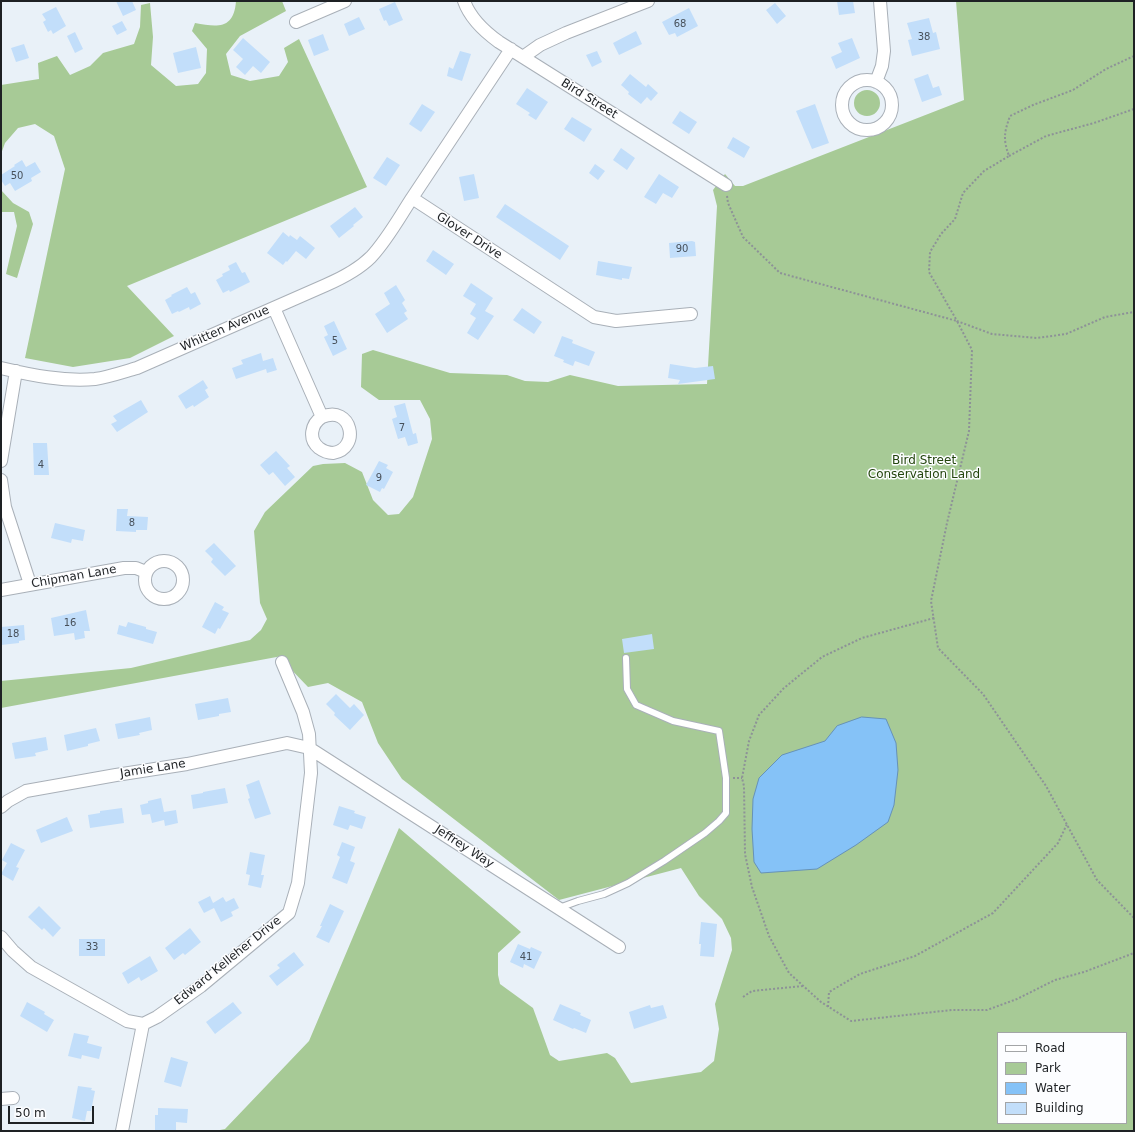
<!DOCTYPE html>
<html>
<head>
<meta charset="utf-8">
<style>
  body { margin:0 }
  #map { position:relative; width:1135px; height:1132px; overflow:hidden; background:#e9f1f8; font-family:"DejaVu Sans",sans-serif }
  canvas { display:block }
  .frame { position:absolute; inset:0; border:2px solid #1e2124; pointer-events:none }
  .legend { position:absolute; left:997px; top:1032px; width:130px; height:92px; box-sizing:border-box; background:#fcfdff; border:1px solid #a3a5a7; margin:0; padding:5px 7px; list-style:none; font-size:12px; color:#1e2124 }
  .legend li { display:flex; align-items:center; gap:8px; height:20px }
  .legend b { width:20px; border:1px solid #a3a5a7 }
  .scale { position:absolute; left:8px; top:1106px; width:86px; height:18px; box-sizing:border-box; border:2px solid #1e2124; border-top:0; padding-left:5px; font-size:12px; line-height:14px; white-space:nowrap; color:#1e2124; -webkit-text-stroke:3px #fcfdff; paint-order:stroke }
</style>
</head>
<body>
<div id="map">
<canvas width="1135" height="1132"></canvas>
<div class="frame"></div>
<ul class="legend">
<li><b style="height:5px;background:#fff"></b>Road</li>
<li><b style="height:11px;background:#a7ca96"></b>Park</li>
<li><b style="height:11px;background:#85c2f7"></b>Water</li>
<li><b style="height:11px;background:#c2defa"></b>Building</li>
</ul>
<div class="scale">50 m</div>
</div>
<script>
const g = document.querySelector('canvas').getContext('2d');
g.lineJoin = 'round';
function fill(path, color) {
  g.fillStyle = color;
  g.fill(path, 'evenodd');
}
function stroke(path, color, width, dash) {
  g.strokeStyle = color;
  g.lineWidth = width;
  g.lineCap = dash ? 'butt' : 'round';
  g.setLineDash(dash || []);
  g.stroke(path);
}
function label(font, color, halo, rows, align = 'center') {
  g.font = font + ' "DejaVu Sans",sans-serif';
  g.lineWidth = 3;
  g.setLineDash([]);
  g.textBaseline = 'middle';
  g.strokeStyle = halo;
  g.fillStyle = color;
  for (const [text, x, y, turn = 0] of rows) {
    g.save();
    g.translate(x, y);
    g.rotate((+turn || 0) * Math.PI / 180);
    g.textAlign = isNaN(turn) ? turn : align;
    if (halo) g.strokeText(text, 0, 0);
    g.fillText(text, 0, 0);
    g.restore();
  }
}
const green = new Path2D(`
  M236,1H282L286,11L240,36L226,54L231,75L250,81L279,76L288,62L284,48L299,39L367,187L127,286L174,336L130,358L73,367L25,358L65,169L54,136L35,124L18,128L5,143L1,154V85L39,79L38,63L57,56L70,75L90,66L103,53L134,44L140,27L141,5L150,3L153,37L151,65L176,86L198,84L206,73L207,49L192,31L195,23C217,27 234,30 236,1Z
  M956,1H1134V1131H215L225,1129L309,1041L399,828L521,932L498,953V975L500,984L533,1008L550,1055L559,1061L607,1053L615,1058L631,1083L701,1072L714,1061L719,1029L715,1004L732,950L731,938L722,919L699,896L681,868L559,900L402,779L378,743L362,702L328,683L308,687L286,664L282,656L1,708V681L131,668L250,640L261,630L267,619L260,603L254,531L265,512L313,466L323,464L345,463L362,472L373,500L388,515L399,514L413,497L432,439L430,419L420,400H379L361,387L362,354L373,350L450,373L507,375L525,381L548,382L570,375L618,386L707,384L717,206L713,190L725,174L735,186H743L964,100ZM998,1033H1126V1123H998Z
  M854 103a13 13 0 1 1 26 0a13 13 0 1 1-26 0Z
  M1,190L13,203L29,212L33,224L17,278L6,274L17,226L14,212H1Z`);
const water = new Path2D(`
  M862,717L886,719L896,743L898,770L894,805L888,822L856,845L817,869L761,873L754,862L752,829L753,799L759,778L782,755L825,741L837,726Z`);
const building = new Path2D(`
  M116,1H132L136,10L123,16Z
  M837,1H853L855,13L839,15Z
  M395,2L403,20L389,26L386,20L384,21L379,9Z
  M775,3L786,16L777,24L766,10Z
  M56,7L66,26L53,34L51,30L48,32L43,22L46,20L42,14Z
  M689,8L698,26L677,37L675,33L669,35L662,22Z
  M359,17L365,29L349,36L344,24Z
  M929,18L933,33L936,32L940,49L912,56L908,40L912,39L907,23Z
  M122,21L127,30L117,35L112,26Z
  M636,31L642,44L619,55L613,43Z
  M75,32L83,49L75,53L67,36Z
  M323,34L329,50L314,56L308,40Z
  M243,38L270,62L261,73L253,66L245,75L236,67L243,59L233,50Z
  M852,38L860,58L836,69L831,57L842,52L838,43Z
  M24,44L29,58L16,62L11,48Z
  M196,47L201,68L178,73L173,53Z
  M460,51L471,54L462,81L447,76L449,67L453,69Z
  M597,51L602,62L592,67L586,55Z
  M630,74L646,87L648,84L658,93L651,101L647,97L641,104L628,94L629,92L621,85Z
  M928,74L933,88L939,86L942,95L922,102L914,79Z
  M527,88L548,102L536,120L528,115L530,113L516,104Z
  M422,104L435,112L421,132L409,124Z
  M815,104L829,143L812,149L796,111Z
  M680,111L697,122L689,134L672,123Z
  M572,117L592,129L584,142L564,129Z
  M733,137L750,147L744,158L727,148Z
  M621,148L635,158L627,170L613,160Z
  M387,157L400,165L386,186L373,178Z
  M22,160L26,167L35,162L41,172L31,178L32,181L15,191L10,183L5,186L1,180V175L15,166L14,165Z
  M595,164L605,171L598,180L589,173Z
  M474,174L479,198L464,201L459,177Z
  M659,174L679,187L672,198L663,193L656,204L644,197Z
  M505,204L569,246L560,260L496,217Z
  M355,207L363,217L353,225L354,226L339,238L330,226Z
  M283,232L289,237L290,235L297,240L300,236L315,248L306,259L296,251L287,262L286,261L283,265L267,253Z
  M692,241L695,242L696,256L670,258L669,243Z
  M433,250L454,264L446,275L426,261Z
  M598,261L632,267L629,279L622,278V280L596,275Z
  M236,262L242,273L245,272L250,282L230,292L229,290L223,293L216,280L223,276L222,274L230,270L228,266Z
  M471,283L493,298L485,311L494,316L478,340L467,333L476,318L470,314L476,304L463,296Z
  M396,285L405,300L402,303L407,311L404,313L408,319L387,333L375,314L390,304L384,293Z
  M187,287L191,294L195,292L201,304L190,310L189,307L179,312L178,311L172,314L165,300L172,296L171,295Z
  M522,308L542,322L534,334L513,320Z
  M334,321L347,349L333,356L324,337L328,335L324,326Z
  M562,336L573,340L572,343L595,352L589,366L575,361L573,366L563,362L564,360L554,356Z
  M261,353L263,361L273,358L277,370L267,373L266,369L236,379L232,368L243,364L241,360Z
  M670,364L695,368L713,366L715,379L678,384L680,380L668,378Z
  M203,380L208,388L205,390L209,397L194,407L193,405L186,409L178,396Z
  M141,400L148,412L117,432L111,424L117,421L113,416Z
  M405,403L413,434L416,433L418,443L408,446L405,437L398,439L392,419L397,417L394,406Z
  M33,443H47L49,475H34Z
  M276,451L290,466L287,468L295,477L285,486L273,472L269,475L260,465Z
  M379,461L388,465L386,468L393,472L384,489L382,488L380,492L366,485Z
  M117,509H128L127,516L148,517L147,530H136V532L116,531Z
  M55,523L85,530L83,541L72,539L71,543L51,538Z
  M214,543L236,566L225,576L211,562L213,559L205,551Z
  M215,602L224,607L222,610L229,613L220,629L218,628L215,634L202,627Z
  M86,610L90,631H84L85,638L75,640L74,633L54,636L51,618Z
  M128,622L146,627V629L157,632L153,644L117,634L119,625L126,627Z
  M24,625L25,640L19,641V643L1,645V627Z
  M652,634L654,649L624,653L622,639Z
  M336,694L350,708L354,704L364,715L350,730L334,715L335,713L326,704Z
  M228,698L231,712L219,714V716L198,720L195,704Z
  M150,717L152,730L139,733L140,735L118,739L115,724Z
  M96,728L100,741L88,744V746L67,751L64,735Z
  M46,737L48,750L35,753L36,756L15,759L12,743Z
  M259,780L271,814L255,819L248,799L250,798L246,785Z
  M225,788L228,803L193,809L191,795L203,793V792Z
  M161,798L164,812L176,810L178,823L165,826L164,820L152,823L150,814L142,815L140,805L148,803V801Z
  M339,806L355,811L354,813L366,817L362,829L350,825L348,830L333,825Z
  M122,808L124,823L90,828L88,815L100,813V811Z
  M67,817L73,831L41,843L36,830Z
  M342,842L355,847L350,861L355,863L347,884L332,878L340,857L337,855Z
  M11,843L25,850L16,867L19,868L13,881L1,874L7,863L2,860Z
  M250,852L265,855L261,875H264L261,888L248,885L250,875L246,874Z
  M210,896L213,903L223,897L226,902L234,898L239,908L231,912L233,916L221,922L214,908L204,913L198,902Z
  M330,904L344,911L329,943L316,937L322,926H320Z
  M39,906L61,928L53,937L44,928L42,930L28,917Z
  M701,922L717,924L714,957L700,956L701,944H699Z
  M190,928L201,942L185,955L183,953L174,960L165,948Z
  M79,939H105V956H79Z
  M518,944L530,949L531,947L542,952L534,969L524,964L523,968L510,962Z
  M294,952L304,965L277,986L269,976L280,968L277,965Z
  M150,956L158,971L141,981L139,977L128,984L122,973Z
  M27,1002L45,1012L44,1014L54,1020L47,1032L20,1016Z
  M233,1002L242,1013L215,1034L206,1022Z
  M560,1004L581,1013L580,1015L591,1020L586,1033L574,1028L573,1029L553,1020Z
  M650,1005L651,1008L663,1005L667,1018L634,1029L629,1012Z
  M74,1033L89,1036L87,1043L102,1047L99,1059L82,1055L81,1059L68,1056Z
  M171,1057L188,1062L181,1087L164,1082Z
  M78,1086L92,1088L91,1090L95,1091L91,1111H87L85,1121L72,1118Z
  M158,1108L188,1109L187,1123L176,1122V1130H155V1115H158Z`);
const path = new Path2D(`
  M1134,56L1106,69L1073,90L1033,105L1010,116C1004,133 1003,139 1009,156L984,171L963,193L955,219L941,234L930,252L929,272L957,321L992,334L1037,338L1066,334L1105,317L1134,312
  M1009,156L1046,136L1094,123L1134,109
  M727,196L728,203L743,237L780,273L957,321L972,350L969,431L947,523L931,601L938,648L983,694L1046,786L1097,880L1134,918
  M934,618L862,638L822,657L784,688L759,715L749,741L742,778L744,786L745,854L752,887L769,936L789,973L821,1002L851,1021L952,1010H987L1017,999L1055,980L1084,972L1134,953
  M733,778H742
  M743,997L752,991L803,986
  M828,1007L829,992L860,974L915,956L993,913L1058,843L1067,824`);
const service = new Path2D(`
  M559,908L578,901L604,894L628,883L664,861L705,833L719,821L726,813V778L719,731L673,721L636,705L627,689L626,658`);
const minor = new Path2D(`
  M464,1C470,18 485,32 499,42L726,185
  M296,22L345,1
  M511,49L412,198L594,317L616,321L691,314
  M523,57L540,45L566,33L648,1
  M842 105a25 25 0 1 1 50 0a25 25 0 1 1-50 0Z
  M876,82L882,66L884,51L880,1
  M274,308L322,417C311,424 308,439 319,448C323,451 328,453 333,453C361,449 352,404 322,417
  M1,368C31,375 64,382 95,379C109,377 123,372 137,368L326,285C342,278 358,270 371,257C387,240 399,218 412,198
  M1,461L16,371
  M1,480L5,507L30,584
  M145 580a19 19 0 1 1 38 0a19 19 0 1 1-38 0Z
  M1,590L124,568H136L146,572
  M1,807L8,801L26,791L116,775L187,764L287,743L309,748L619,947
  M1,937L13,951L31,967L127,1021L143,1024
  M1,1099L13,1098
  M122,1131L143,1024L157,1017L201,986L289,913L298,883L311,773L309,734L303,712L282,662`);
const numberNames = [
  ["68",680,24],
  ["38",924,37],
  ["50",17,176],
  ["90",682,249],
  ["5",335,341],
  ["7",402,428],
  ["4",41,465],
  ["9",379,478],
  ["8",132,523],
  ["16",70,623],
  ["18",13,634],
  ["33",92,947],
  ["41",526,957]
];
const streetNames = [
  ["Bird Street",589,99,32],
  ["Glover Drive",469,236,33],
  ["Whitten Avenue",225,329,-24],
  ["Chipman Lane",74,577,-10],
  ["Jamie Lane",153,769,-9],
  ["Jeffrey Way",464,847,33],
  ["Edward Kelleher Drive",228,961,-39]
];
const parkNames = [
  ["Bird Street",924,461],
  ["Conservation Land",924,475]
];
fill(green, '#a7ca96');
fill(water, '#85c2f7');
stroke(water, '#6692b8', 1);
fill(building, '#c2defa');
stroke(service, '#a9b0b8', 8);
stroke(minor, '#a9b0b8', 14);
stroke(path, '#8d9297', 2, [2, 2]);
stroke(service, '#fff', 6);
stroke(minor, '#fff', 12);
label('10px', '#47505a', null, numberNames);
label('12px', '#1e2124', '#fcfdff', streetNames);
label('12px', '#23450d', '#fcfdff', parkNames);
</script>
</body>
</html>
